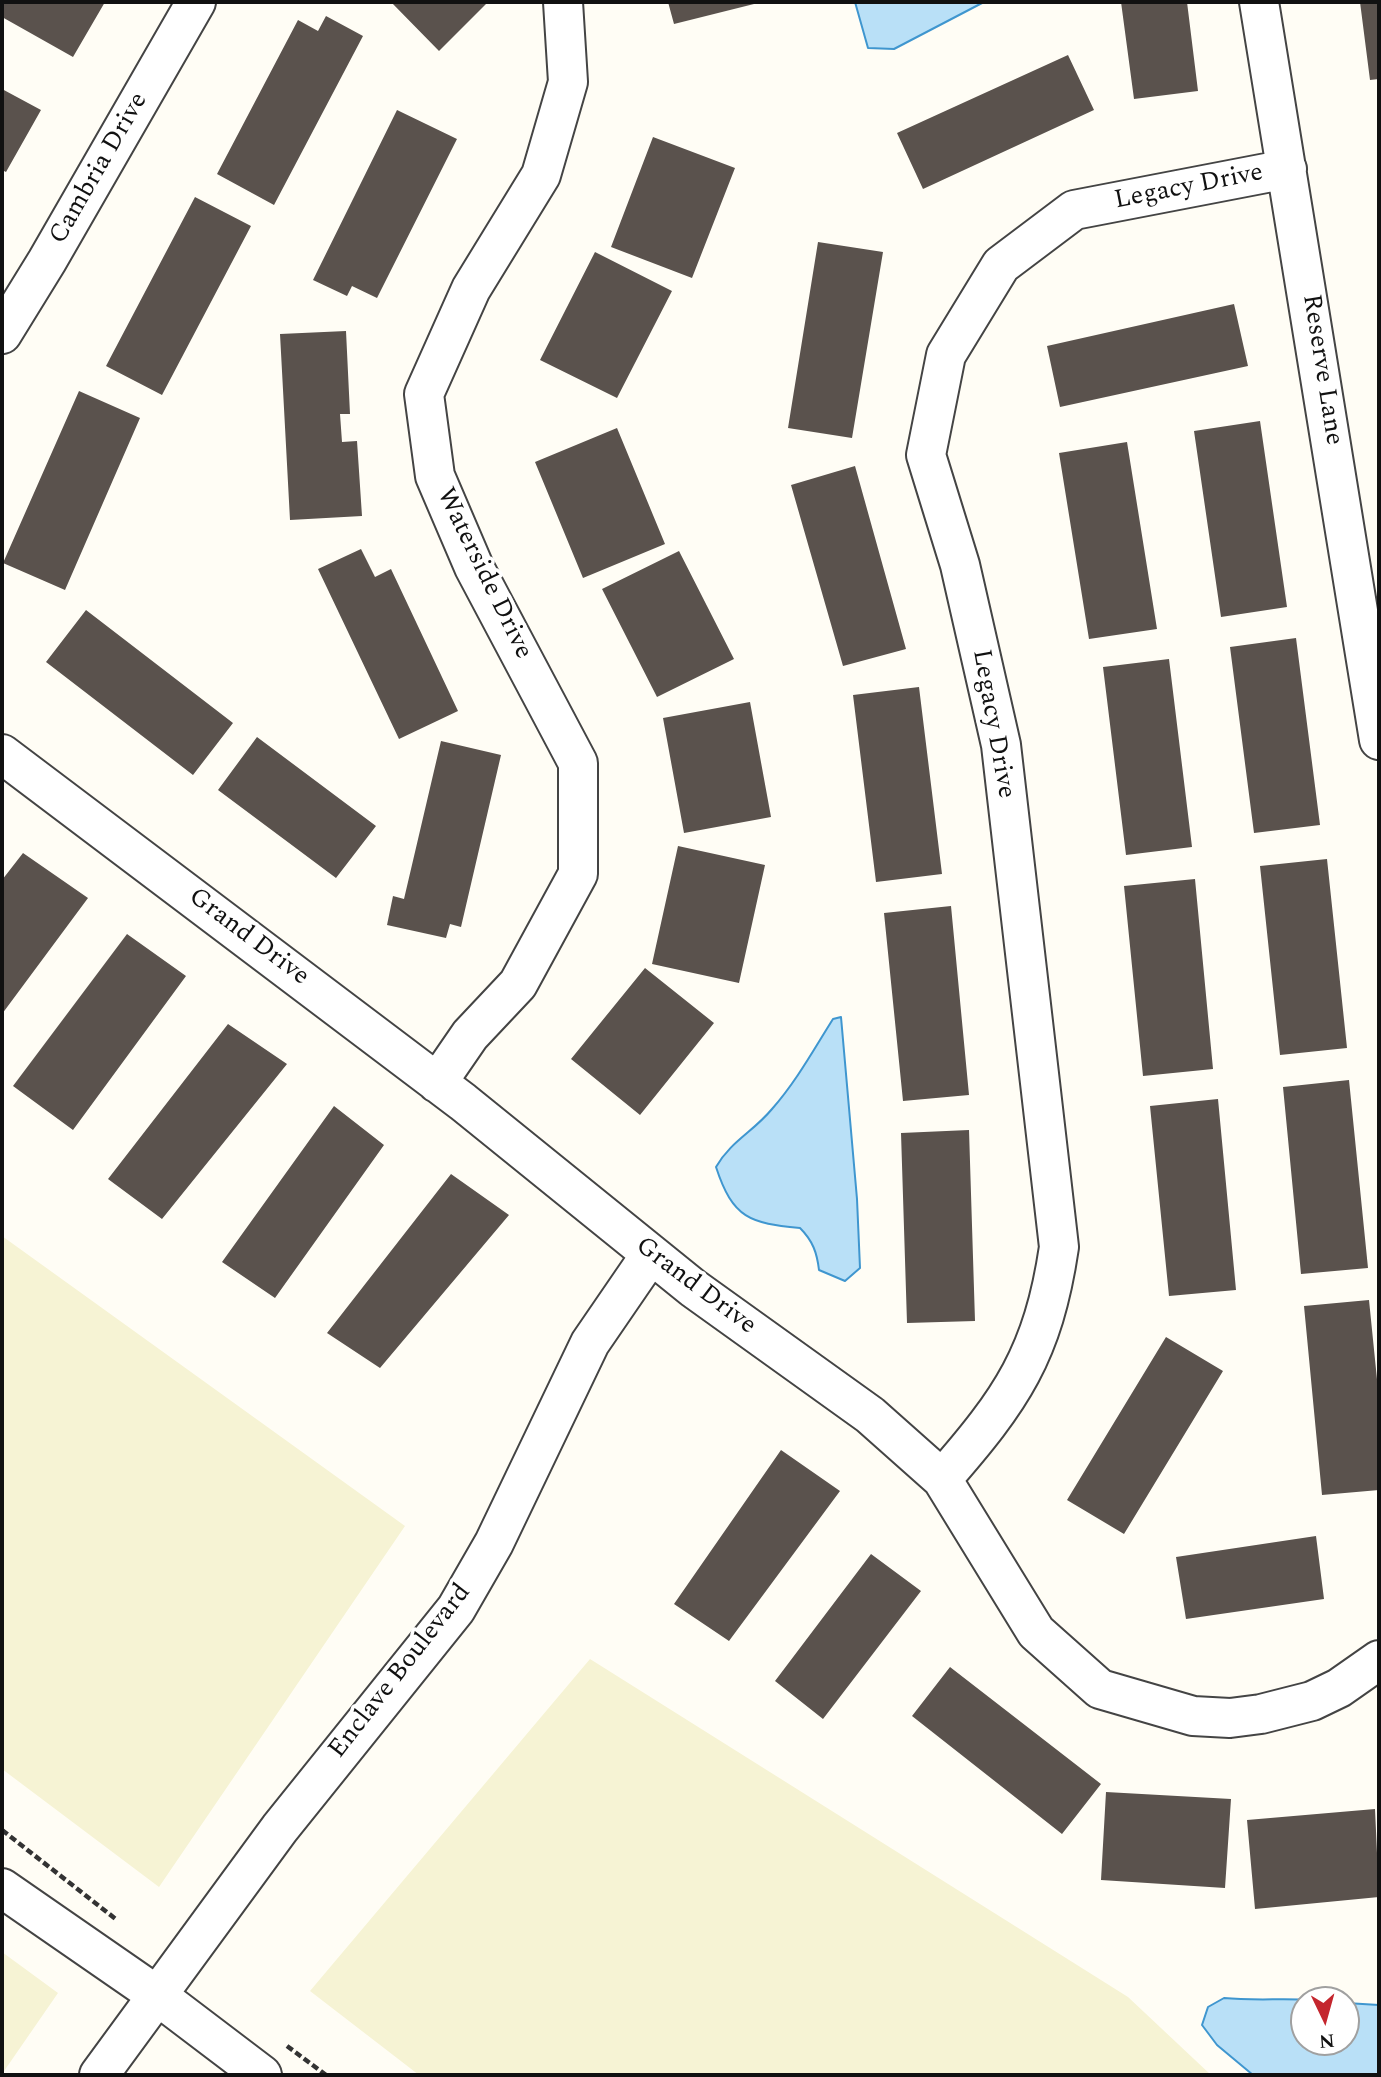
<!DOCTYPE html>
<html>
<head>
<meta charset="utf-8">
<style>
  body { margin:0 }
  #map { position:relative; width:1381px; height:2077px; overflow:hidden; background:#fffdf5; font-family:Spectral,serif }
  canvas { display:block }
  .frame { position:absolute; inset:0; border:4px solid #111; pointer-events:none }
  .north { position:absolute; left:1290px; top:1986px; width:70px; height:70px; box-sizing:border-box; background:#fff; border:2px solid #a0a0a0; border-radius:50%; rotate:175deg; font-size:19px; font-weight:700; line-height:28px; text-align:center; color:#111 }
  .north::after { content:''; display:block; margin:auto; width:24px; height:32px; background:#c4262e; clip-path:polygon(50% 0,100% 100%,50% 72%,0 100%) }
</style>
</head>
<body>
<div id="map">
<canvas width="1381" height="2077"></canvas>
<div class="frame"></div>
<div class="north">N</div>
</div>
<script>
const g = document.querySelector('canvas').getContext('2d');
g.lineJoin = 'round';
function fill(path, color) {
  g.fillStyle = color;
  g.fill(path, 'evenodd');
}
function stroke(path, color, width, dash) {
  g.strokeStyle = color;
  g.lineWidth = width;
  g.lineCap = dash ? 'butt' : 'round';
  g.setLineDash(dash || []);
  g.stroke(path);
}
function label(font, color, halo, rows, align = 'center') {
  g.font = font + ' Spectral,serif';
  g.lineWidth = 7;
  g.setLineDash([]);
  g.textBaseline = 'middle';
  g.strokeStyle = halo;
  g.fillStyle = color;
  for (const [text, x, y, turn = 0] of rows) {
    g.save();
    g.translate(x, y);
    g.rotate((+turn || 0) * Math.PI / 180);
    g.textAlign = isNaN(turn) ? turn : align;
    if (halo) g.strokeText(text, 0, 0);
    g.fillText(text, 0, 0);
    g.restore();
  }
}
const farmland = new Path2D(`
  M2,1236L405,1526L159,1887L2,1769Z
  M590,1659L1128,1997L1211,2075H419L310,1991Z
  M2,1952L58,1993L2,2074Z`);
const water = new Path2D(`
  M855,2H984L894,49L868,48Z
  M841,1017L857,1199L860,1268L845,1281L819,1270C817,1253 813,1241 800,1228C750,1223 733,1219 716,1167C731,1141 753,1132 772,1109C796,1082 814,1049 833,1019Z
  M1224,1998C1254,2001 1283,1998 1313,2000H1304V2042H1346V2003L1379,2005V2075H1253L1217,2045L1202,2025L1208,2007Z`);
const building = new Path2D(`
  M2,2H105L73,57L2,17Z
  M391,2H488L439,51Z
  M668,2H758V3L674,24Z
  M1121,2H1187L1198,91L1134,99Z
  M1360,2H1379V79L1370,80Z
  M326,16L363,36L274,205L217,174L298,20L318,31Z
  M1068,55L1094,110L923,189L897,133Z
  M2,89L41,110L6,172L2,170Z
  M397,110L457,139L377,298L352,286L347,296L313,280Z
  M653,137L735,168L692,278L611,247Z
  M195,197L251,226L162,395L106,366Z
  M818,242L883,252L852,438L788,428Z
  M595,252L672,291L617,398L540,360Z
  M1234,304L1248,366L1060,407L1047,346Z
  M346,331L350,414H340L342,442L357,441L362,516L290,520L280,334Z
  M79,391L140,418L65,590L3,563Z
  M1260,421L1287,607L1221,617L1194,431Z
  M617,428L665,544L583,578L535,462Z
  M1127,442L1157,629L1089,639L1059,453Z
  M855,466L906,649L843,666L791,485Z
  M361,549L375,577L391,569L458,711L399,739L318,569Z
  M679,551L734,659L657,697L602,589Z
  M86,610L233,723L193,775L46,662Z
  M1296,638L1320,825L1254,833L1230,647Z
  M1169,659L1192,847L1126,855L1103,667Z
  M919,687L942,874L876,882L853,695Z
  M750,702L771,817L684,833L663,718Z
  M257,737L376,826L336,878L218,790Z
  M441,741L501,755L461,927L450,924L446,938L387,925L393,896L404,899Z
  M678,846L765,865L739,983L652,964Z
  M23,853L88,898L2,1014V880Z
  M1327,859L1347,1048L1280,1055L1260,866Z
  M1195,879L1213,1069L1143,1076L1124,886Z
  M951,906L969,1095L903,1101L884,913Z
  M127,934L186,976L73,1130L13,1086Z
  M645,968L714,1023L640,1115L571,1059Z
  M228,1024L287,1064L162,1219L108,1179Z
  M1349,1080L1368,1268L1301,1274L1283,1087Z
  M1218,1099L1236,1290L1169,1296L1150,1106Z
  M334,1106L384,1145L275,1298L222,1262Z
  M969,1130L975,1321L907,1323L901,1133Z
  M451,1174L509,1215L380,1368L327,1333Z
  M1369,1300L1379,1399V1490L1322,1495L1304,1306Z
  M1166,1337L1223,1371L1124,1534L1067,1500Z
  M781,1450L840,1491L729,1641L674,1604Z
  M1316,1536L1324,1599L1186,1619L1176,1557Z
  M871,1554L921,1591L823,1719L775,1681Z
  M950,1667L1101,1784L1062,1834L912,1716Z
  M1106,1792L1231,1799L1225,1888L1101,1880Z
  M1375,1809L1379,1897L1255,1909L1247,1820Z`);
const path = new Path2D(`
  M2,1830L117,1920
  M287,2046L326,2075`);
const minor = new Path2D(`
  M1259,2L1379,740
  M2,334L47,261L196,2
  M2,754L463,1102L693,1288L870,1415L942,1479L1036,1632L1100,1689L1193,1716L1230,1718L1261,1714L1312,1701L1339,1688L1379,1660
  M437,1083L470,1035L518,984L578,874V763L474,567L435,476L424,394L471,289L541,175L568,82L563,2
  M942,1479C1012,1399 1043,1354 1059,1247L1001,745L960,565L926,455L946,355L1001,265L1074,210L1287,169
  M2,1888L158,1996L262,2075
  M99,2075L280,1828L456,1609L494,1543L590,1343L651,1254`);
const streetNames = [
  ["Cambria Drive",100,169,-60],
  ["Legacy Drive",1189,188,-11],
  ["Reserve Lane",1321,370,81],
  ["Waterside Drive",483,574,64],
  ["Legacy Drive",992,724,80],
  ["Grand Drive",248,938,37],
  ["Grand Drive",695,1287,37],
  ["Enclave Boulevard",401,1672,-52]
];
fill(farmland, '#f6f3d4');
fill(water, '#b9e0f7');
stroke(water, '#3f96cf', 2);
fill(building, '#5a524d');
stroke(minor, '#444', 42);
stroke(path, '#333', 4.5, [7, 3.5]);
stroke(minor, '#fff', 38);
label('26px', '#111', '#fff', streetNames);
</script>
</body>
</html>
